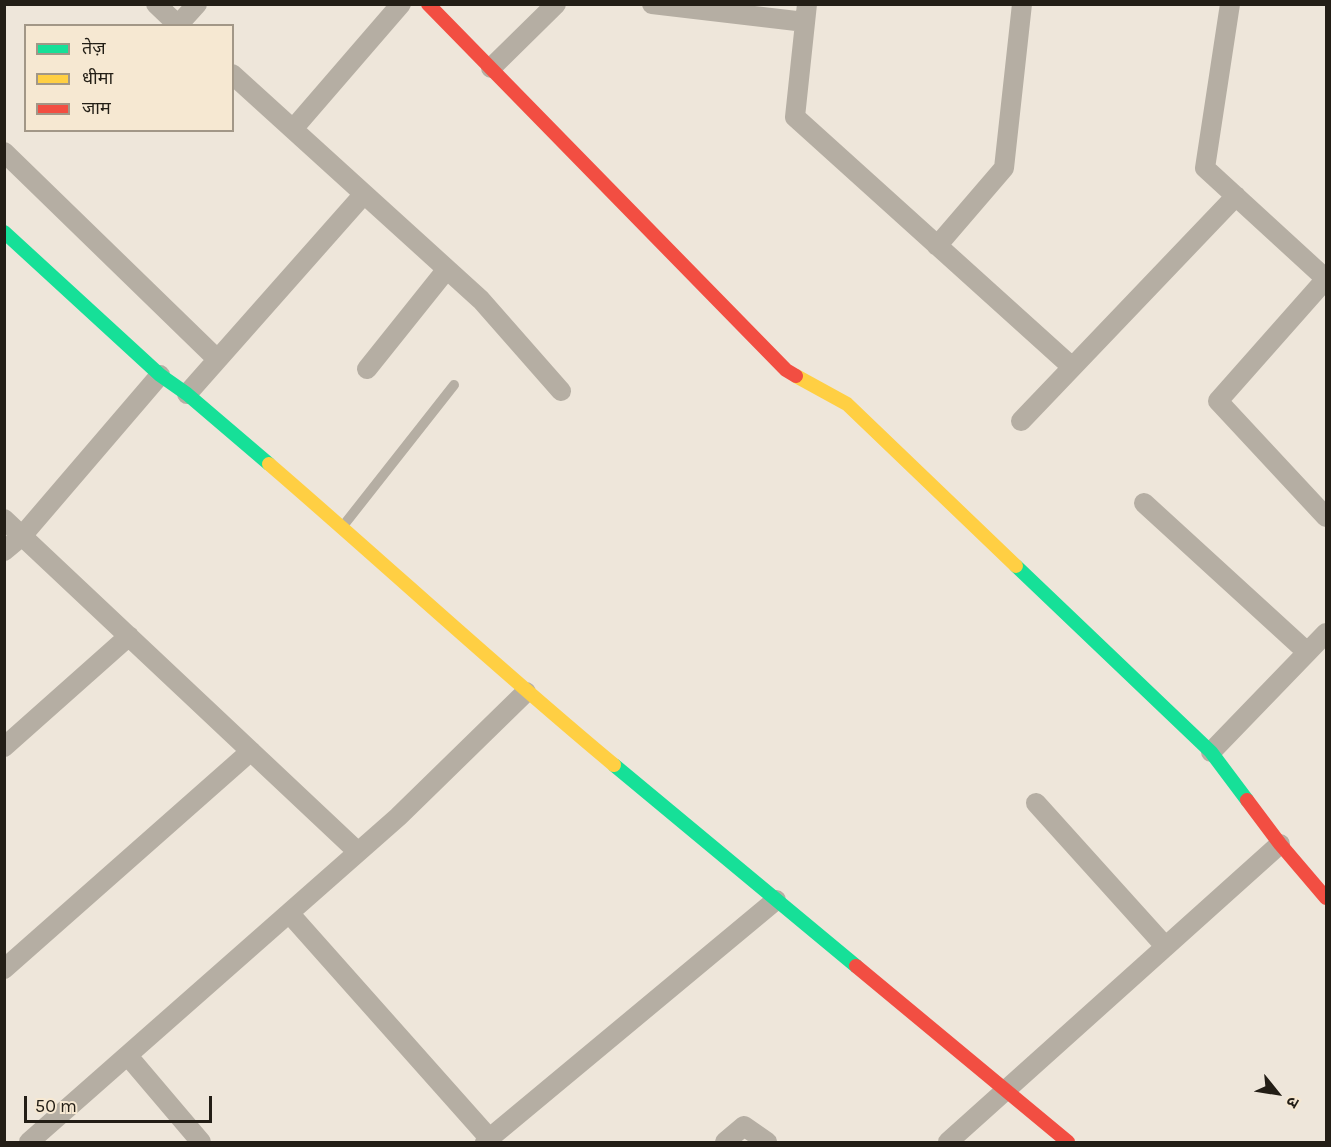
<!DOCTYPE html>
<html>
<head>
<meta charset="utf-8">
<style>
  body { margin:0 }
  #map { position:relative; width:1331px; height:1147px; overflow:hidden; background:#eee6da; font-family:Karla,"Noto Sans Devanagari",sans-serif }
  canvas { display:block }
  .frame { position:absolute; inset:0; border:6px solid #231e16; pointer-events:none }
  .legend { position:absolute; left:24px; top:24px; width:210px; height:108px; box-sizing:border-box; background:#f6e8d2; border:2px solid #a29787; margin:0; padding:8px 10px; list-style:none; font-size:18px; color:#231e16 }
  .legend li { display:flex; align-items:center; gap:12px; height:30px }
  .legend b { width:30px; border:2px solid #a29787 }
  .north { position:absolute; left:1247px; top:1063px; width:60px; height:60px; -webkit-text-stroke:4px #f6e8d2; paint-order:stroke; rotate:120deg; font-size:16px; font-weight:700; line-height:24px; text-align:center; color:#231e16 }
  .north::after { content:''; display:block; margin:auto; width:21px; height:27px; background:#231e16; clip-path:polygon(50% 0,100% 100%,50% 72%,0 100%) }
  .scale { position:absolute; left:24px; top:1096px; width:188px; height:27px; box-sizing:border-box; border:3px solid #231e16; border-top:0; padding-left:8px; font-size:18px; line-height:21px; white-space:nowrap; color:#231e16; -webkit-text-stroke:4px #f6e8d2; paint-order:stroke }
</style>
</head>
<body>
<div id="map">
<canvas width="1331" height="1147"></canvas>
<div class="frame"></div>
<ul class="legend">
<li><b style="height:8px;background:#16e098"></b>तेज़</li>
<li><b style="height:8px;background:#ffcf43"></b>धीमा</li>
<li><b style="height:8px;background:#f24e42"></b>जाम</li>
</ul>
<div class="north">उ</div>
<div class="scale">50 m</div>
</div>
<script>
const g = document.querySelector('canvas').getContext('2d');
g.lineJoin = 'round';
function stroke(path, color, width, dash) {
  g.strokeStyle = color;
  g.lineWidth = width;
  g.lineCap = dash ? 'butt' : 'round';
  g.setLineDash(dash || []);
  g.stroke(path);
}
const lane = new Path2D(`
  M343,526L454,385`);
const street = new Path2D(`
  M156,4L179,26
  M652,4L805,22
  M807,4L795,117L1072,367
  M1230,4L1205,168L1326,279
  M178,25L197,4
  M491,68L556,4
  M232,74L481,300L561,391
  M293,129L401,4
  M4,152L217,359
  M937,246L1004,168L1022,4
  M1326,279L1218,401L1326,517
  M367,369L447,269
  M187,394L364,194
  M1021,421L1236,196
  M1144,503L1307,652
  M4,519L358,852
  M4,551L22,536L160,375
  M4,747L129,636
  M1211,752L1326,633
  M1036,803L1165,946
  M289,913L490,1139
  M4,969L251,751
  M128,1056L201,1142
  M29,1142L398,817L526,692
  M485,1142L776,900
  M725,1142L744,1126L767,1142
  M948,1142L1280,844`);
const fast = new Path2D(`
  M4,232L160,375L187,394L269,464
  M1016,566L1211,752L1247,800
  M614,765L856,966`);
const slow = new Path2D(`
  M796,376L847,404L1016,566
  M269,464C385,564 496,667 614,765`);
const jam = new Path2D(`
  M428,4L786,370L796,376
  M1247,800L1280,844L1326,898
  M856,966L1068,1142`);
stroke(lane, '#b5aea3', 10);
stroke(street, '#b5aea3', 20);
stroke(fast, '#16e098', 14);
stroke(slow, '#ffcf43', 14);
stroke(jam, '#f24e42', 14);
</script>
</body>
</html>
